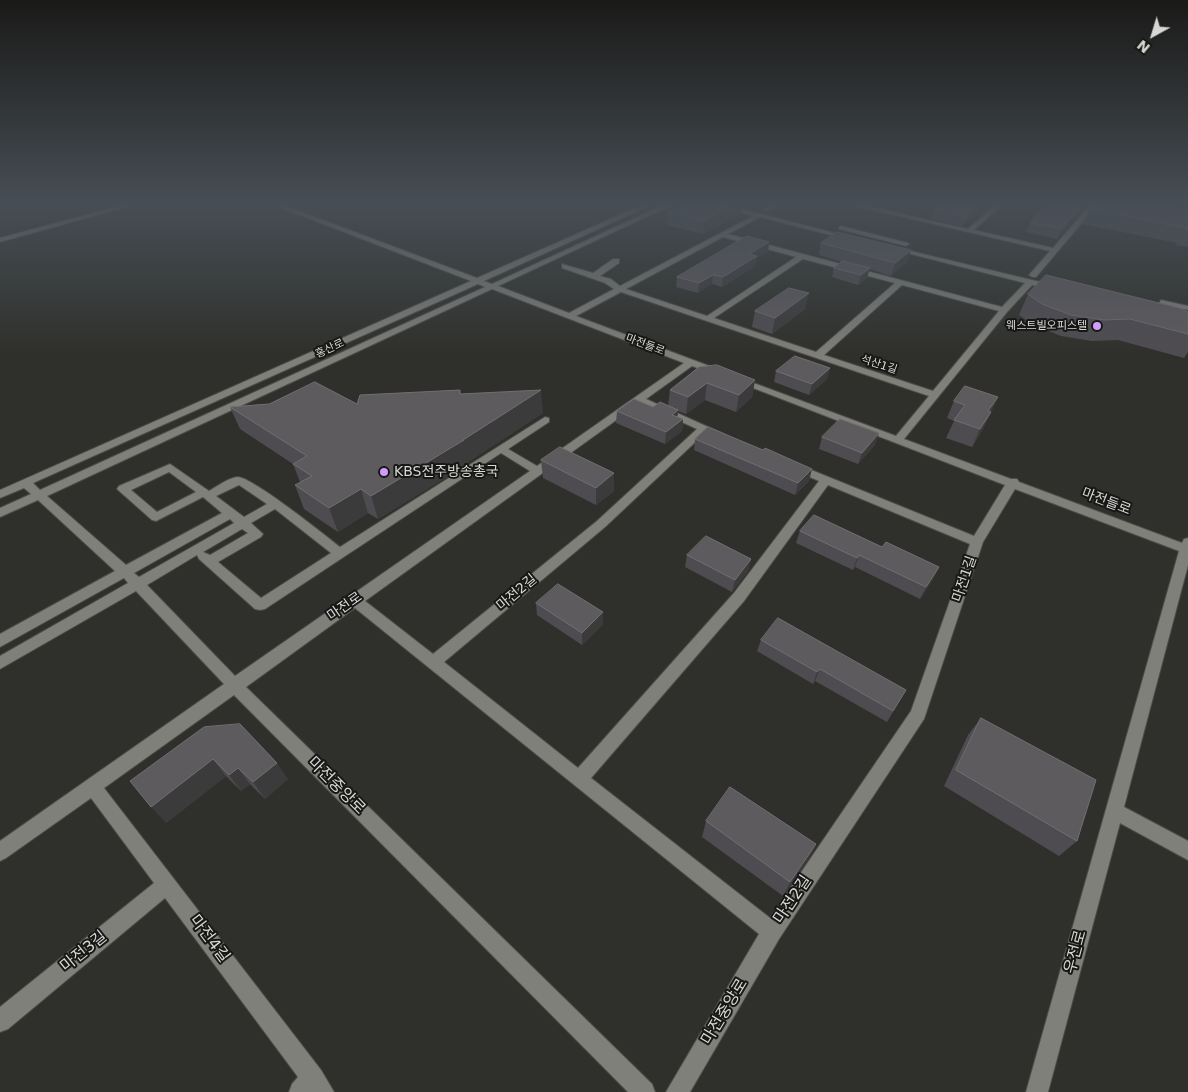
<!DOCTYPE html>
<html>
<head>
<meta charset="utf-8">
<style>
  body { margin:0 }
  #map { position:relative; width:1188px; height:1092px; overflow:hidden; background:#2f302b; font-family:"DejaVu Sans",sans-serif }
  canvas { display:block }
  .north { position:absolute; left:1128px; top:10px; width:50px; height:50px; -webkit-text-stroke:4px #171815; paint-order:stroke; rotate:219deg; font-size:14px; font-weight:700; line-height:20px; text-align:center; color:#d7d7d4 }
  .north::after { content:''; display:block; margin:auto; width:18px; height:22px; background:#d7d7d4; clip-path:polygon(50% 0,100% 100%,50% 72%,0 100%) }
</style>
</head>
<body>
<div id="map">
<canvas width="1188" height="1092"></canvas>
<div class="north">N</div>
</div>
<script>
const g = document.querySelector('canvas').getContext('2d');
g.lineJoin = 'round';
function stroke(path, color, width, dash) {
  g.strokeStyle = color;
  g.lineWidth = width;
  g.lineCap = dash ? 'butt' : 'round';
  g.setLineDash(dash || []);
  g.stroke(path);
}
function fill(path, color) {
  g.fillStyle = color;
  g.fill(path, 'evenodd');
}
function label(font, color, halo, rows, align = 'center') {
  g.font = font + ' "DejaVu Sans","Noto Sans KR",sans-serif';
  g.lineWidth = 4;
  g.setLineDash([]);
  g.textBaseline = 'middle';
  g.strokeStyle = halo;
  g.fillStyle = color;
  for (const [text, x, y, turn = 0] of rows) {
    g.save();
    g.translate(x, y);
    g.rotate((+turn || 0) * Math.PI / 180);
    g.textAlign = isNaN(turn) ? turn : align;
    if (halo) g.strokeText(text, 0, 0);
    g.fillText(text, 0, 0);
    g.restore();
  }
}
const minor = new Path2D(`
  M123,205H134L0,242V238Z
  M274,205H283L477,278L642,205H651L484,281L492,284L663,205H672L498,286L569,313L614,289L605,283L562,268V264L593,273L613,259H619V263L600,276L611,279L620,286L753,216L716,205H727L853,238L850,240L760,217L728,234L1002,307L1025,283L891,249L894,247L1057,286L1058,288L1054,290L1032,285L1007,312L904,439L1011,479H1017L1019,482L1182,543L1184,539L1188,538V565L1124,807L1188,841V860L1120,823L1048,1092H1026L1179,551L1015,489L983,542L924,719L779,939L690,1092H666L759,934L355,608L246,687L652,1084L655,1092H628L234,695L104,788L321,1070L334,1092H289L292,1084L298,1077L165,898L8,1029L0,1032V1007L154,883L91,798L6,858L0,861V841L224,684L136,591L0,669V656L128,583L124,578L0,647V634L115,571L38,500L0,517V508L31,494L24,488L0,498V490L471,281ZM723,237L796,257L707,316L626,289ZM803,259L895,283L816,352L714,318ZM478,284L485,287L40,490L33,483ZM902,285L999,311L933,391L824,355ZM492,289L684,363L537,466L508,449L549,422V418L545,417L340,547C326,536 250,475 237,477C228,478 218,486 209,491L170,464L119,486L117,489L152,520L156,521L203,497L222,513L126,565L47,496ZM621,292L929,396L896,436L743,379L740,378L735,381L1005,485L974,536L799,465H791L789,467L791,469L819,481L734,593L578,768L444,662L605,527L706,432L721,438L726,435L646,399L692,366L717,375L722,372L720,370L576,316ZM640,403L697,429L597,521L433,654L365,601ZM501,453L530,471L235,676L147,585L197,555L199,559L255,609L260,610L265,609ZM169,472L196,492L157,512L131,490ZM239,485L267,504L244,517L216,496ZM828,485L970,544L911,711L770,918L591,778L744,601ZM275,509L331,553L261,598L218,562L261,537L263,534L251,523ZM230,519L234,523L139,577L134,573ZM242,529L248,533L210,555L203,552Z
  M771,205H779L768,211H764V209Z
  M851,205H863L968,229L995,205H1002L974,230L1053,248L1090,205H1097L1036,277H1033L1029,275L1050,251Z
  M841,226L908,243L909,244L906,246L839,229V227Z
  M1161,300L1188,306V310L1166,305L1164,309H1158L1157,307Z`);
const wall = new Path2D(`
  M681,205H757L750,209L742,206L741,214L703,234L667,225L668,212Z
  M926,205H983L962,226L932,219L935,210L939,208Z
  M1086,205L1057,239L1026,232L1030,223Z
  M1093,205H1188V247L1176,245L1177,243L1083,224L1090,209Z
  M769,242L768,251L757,258L755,266L722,287L712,284L698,293L676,287L677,277Z
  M821,243L907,262L891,276L869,269L867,278L858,285L832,277L834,268L842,262L819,255Z
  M1028,294L1188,312V352L1184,358L1118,340L1092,341L1061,336L1032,324L1019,315Z
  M805,309L772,334L752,327L755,311Z
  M699,367L755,380L752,397L736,412L705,400L686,414L678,411L677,417L683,419L682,431L665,444L616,423L617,411L668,406L670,390Z
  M830,368L827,379L809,395L774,382L776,371Z
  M460,390L461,394L543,413L468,462V464L378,519L368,513L338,532L304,509L295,485L300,482L293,464L240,429L230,407L357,404Z
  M998,397L983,429L972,447L946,438L954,421L947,418L954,401Z
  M822,437L875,445L858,464L819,449Z
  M695,439L809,481L795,495L694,450Z
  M541,460L614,473V491L596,505L543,478Z
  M800,531L882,547L939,567L933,579L920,599L855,567L853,570L796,543Z
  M687,555L751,559L748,571L732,592L685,567Z
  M536,603L603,624L582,645L537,615Z
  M761,640L906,690L887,722L815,681L813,684L757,651Z
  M981,718L1077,841L1059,856L944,786L968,735Z
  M204,727L288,779L265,799L250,784L241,791L226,776L166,823Z
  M706,821L816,844L808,860L783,896L702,837Z`);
const shadedWall = new Path2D(`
  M734,205H742L741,214L703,234L704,221Z
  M751,205H757L750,209Z
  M977,205H983L962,226L966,217Z
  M1083,205H1086L1057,239L1061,229Z
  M769,242L768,251L757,258L755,266L722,287L723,277L749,254Z
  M911,250L907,262L891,276L895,263Z
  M870,268L867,278L858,285L861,275Z
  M713,275L712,284L698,293L699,283Z
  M809,293L805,309L772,334L775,318Z
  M830,368L827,379L809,395L812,384Z
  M755,380L752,397L736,412L739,395Z
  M707,383L705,400L686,414L688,397Z
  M541,390L543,413L468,462V464L378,519L371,496L463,440Z
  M998,397L990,414L988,411Z
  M678,410L677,421L672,415Z
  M991,412L983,429L972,447L980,429Z
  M683,419L682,431L665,444L666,432Z
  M879,433L875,445L858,464L862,453Z
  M812,469L809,481L795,495L798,483Z
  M614,473V491L596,505V488Z
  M361,489L368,513L338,532L329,508Z
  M859,555L855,567L853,570L857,558Z
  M751,559L748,571L732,592L735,580Z
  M939,567L933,579L920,599L926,587Z
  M603,612V624L582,645V633Z
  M820,669L815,681L813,684L817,672Z
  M213,759L226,776L166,823L151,807Z
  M277,763L288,779L265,799L253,782Z
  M238,768L250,784L241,791L229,775Z
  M816,844L808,860L783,896L790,882Z`);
const building = new Path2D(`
  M681,205H734L704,221L668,212Z
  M942,205H977L966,217L935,210Z
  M1045,205H1083L1061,229L1030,223Z
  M1093,205H1162L1188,210V230L1185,229L1186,228L1090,209Z
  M837,232L911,250L895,263L821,243Z
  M747,236L769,242L749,254L757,256L723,277L713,275L699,283L677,277Z
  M843,261L870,268L861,275L834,268Z
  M1046,275L1179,308L1188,312V334L1130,319L1104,320L1071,315L1042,304L1028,294Z
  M789,288L809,293L775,318L755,311Z
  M795,356L830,368L812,384L776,371Z
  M717,365L755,380L739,395L707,383L688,397L670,390L699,367Z
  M315,382L357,404L360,395L460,390V394L541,390L463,440H464L371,496L361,489L329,508L295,485L312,476L293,464L307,456L230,407L269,404Z
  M965,386L998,397L988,411L991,412L980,429L954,420L965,405L954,401Z
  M634,399L653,407L660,402L678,410L672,415L683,419L666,432L617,411Z
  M840,419L879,433L862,453L822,437Z
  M708,427L763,450L765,448L812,469L798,483L695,439Z
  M560,447L614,473L596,488L541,460Z
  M814,515L882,547L886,542L939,567L926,587L859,555L857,558L800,531Z
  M706,536L751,559L735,580L687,555Z
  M558,584L603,612L582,633L536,603Z
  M778,618L906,690L893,711L820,669L817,672L761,640Z
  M981,718L1096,780L1077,841L956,770Z
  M240,724L277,763L253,782L238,768L229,775L213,759L151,807L130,781L204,727Z
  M730,787L816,844L790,882L706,821Z`);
const markers = [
  [1097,326,5,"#d29cfd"],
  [384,472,5,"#d29cfd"]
];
const farPoinames = [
  ["웨스트빌오피스텔",1087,326]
];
const farStreetnames = [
  ["마전들로",645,345,21],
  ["홍산로",330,349,-25],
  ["석산1길",879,365,18]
];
const poiNames = [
  ["KBS전주방송총국",394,472]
];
const streetNames = [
  ["마전들로",1106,502,21],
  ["마전1길",965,579,-71],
  ["마전2길",517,593,-40],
  ["마전로",345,607,-35]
];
const nearStreetnames = [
  ["마전중앙로",336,786,45],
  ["마전2길",793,900,-56],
  ["마전4길",209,939,53],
  ["마전3길",84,952,-39],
  ["우전로",1076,952,-75],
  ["마전중앙로",725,1012,-59]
];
stroke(minor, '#4d4d49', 2);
fill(minor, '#7f807a');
fill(wall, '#4f4c51');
fill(shadedWall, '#3c3b3c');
fill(building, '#5e5b5f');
stroke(building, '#716f71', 1);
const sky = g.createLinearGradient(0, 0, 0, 358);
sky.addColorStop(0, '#1a1a18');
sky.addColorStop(0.57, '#474e55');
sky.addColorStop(1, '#474e5500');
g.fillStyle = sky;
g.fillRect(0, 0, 1188, 358);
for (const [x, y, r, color] of markers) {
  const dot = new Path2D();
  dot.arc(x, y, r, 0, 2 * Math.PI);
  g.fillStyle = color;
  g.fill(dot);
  stroke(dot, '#171815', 2);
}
label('11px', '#d7d7d4', '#171815', farPoinames, 'right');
label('11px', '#d7d7d4', '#171815', farStreetnames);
label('14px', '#d7d7d4', '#171815', poiNames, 'left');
label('14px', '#d7d7d4', '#171815', streetNames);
label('16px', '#d7d7d4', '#171815', nearStreetnames);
</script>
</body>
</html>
